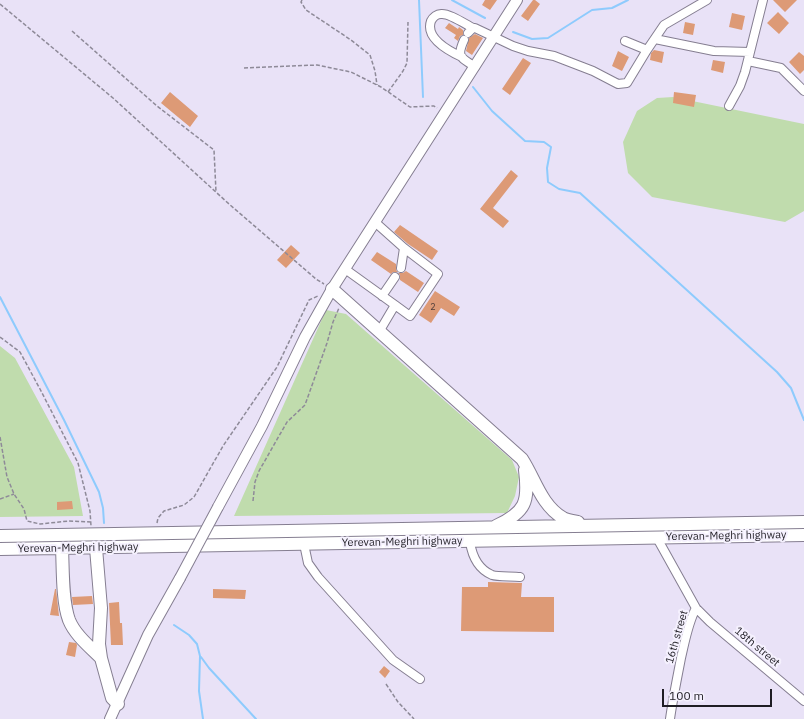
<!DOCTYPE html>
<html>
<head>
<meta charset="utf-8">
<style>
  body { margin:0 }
  #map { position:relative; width:804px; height:719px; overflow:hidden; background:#e9e2f7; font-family:"IBM Plex Sans",sans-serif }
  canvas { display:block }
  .scale { position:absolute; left:662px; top:689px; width:110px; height:18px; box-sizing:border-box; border:2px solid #1f1d24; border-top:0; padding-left:5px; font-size:12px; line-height:14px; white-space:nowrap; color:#1f1d24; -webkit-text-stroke:3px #f5f1fe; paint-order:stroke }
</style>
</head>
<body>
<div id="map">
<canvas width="804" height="719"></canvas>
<div class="scale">100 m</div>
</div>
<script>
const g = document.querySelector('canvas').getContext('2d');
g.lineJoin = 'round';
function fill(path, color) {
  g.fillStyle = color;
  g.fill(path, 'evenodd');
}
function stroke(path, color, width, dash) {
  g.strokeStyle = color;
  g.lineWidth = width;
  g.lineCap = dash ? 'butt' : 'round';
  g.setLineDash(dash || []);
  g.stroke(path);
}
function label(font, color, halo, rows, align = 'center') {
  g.font = font + ' "IBM Plex Sans",sans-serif';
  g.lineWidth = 4;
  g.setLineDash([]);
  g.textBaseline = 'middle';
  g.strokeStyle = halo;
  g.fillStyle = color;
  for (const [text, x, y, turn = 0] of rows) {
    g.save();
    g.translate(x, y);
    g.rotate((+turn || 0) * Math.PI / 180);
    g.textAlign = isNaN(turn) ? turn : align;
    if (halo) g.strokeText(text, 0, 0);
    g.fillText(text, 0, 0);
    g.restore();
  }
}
const green = new Path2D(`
  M673,97L804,124V211L785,222L652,197L628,173L623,142L637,111L657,98Z
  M326,310L346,314L512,460L519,477L515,496L507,513L234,516Z
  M0,346L15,358L74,467L83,516L0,517Z`);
const stream = new Path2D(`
  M419,0L423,97
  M452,0L485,18
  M513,32L532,39L548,38L592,10L612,8L628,0
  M473,87L492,111L525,141L544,142L551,147L547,168L548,182L559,189L580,193L777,372L791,388L804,420
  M0,297L64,420L99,492L103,508L104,523
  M174,625L189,635L197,644L200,656L199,691L203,719
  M201,657L209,668L256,719`);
const building = new Path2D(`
  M485,0H497L490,10L482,5Z
  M533,0H535L540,4L528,21L521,16Z
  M773,0H797L785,12Z
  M778,12L789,23L779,34L767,23Z
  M732,13L745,16L742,30L729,27Z
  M685,22L695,24L693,35L683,33Z
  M449,23L458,29L459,27L463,30V35L460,36L458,41L454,38L456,35L445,28Z
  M475,34L483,38L472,55L466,51L469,38Z
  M654,50L664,52L662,63L650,60L651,53Z
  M618,51L629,57L622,71L612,66Z
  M799,52L804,56V70L800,74L789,62Z
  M523,58L531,63L510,95L502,89Z
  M713,60L725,62L723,73L711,70Z
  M170,92L198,116L190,127L161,103Z
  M674,92L696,95L694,107L673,103Z
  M511,170L518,176L493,208L509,221L503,228L480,209Z
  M400,225L438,251L432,260L408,244L394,232Z
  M291,245L300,253L286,268L277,260Z
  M377,252L396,264V270L398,272H393L391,274L371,260Z
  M406,271L424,283L418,292L400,280V275L398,273H403Z
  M435,291L460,307L454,316L441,308L431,323L419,315Z
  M72,501L73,509L57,510V502Z
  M488,582L522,583L521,597H554V632L461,631L462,587H488Z
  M55,589H56L59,616L50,615Z
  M213,589L246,590L245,599L213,598Z
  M92,596L93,604L73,605L72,597Z
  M119,602L120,623H122L123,645H111L109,603Z
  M69,642L76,643L77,645L75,657L66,655Z
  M384,666L390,671L385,678L379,672Z`);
const path = new Path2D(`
  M302,0L301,2L306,10L351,40L370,55L375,71L377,85
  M0,4L113,98L229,204L316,279L324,284
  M72,31L157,106L214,150L216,192
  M244,68L317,65L351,72L381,87L410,107L434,106L437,108
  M388,92L403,71L407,63L408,22
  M0,337L20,352L40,389L78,463L90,511L91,526
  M0,437L7,477L14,494L24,509L27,521L40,524L69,521L91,522
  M0,499L14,494
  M253,501L255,482L259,471L287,422L305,405L327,343L333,322L339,308
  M157,523L158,518L164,511L184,505L194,497L223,446L277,367L309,300L318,296
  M386,684L398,702L414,719`);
const minor = new Path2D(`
  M468,33L473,28H475L513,46L528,51L554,56L593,71L618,84L627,83L647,50
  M655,39L714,51L750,52
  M464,40C456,58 461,57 475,67
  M625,41L647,50L664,25L707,0
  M462,57C449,51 425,38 431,21C433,17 437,14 441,14C449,13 465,24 473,28
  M748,61L781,68L804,91
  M729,106L740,86L745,72L763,0
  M376,223L404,248L401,268
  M345,269L395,305L379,332
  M382,296L395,277
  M395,305L410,316L438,274L404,248
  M657,538L696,608L710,622L804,701
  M470,542C472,555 478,569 492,575C498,577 513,576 520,577
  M304,544L308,563L318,577L393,660L420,679
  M670,719C673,698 677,679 681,658C685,641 688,623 696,608`);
const major = new Path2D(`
  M218,507L262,426L305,337L332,289L517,0
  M110,719L148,635L180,578`);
const highway = new Path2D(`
  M332,289L522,459C535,479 541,505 563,518C567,520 573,521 578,522
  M496,526C526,512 529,502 525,470
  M0,536L804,522
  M62,548C63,568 62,601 69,620C75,635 90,647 101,658
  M96,548L101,608L99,644L101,658L112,698L118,704
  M0,549L804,535`);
const majorBridge = new Path2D(`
  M180,578L218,507`);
const numberNames = [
  ["2",433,307]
];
const streetNames = [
  ["Yerevan-Meghri highway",726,536,-1],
  ["Yerevan-Meghri highway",402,542,-1],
  ["Yerevan-Meghri highway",78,548,-1],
  ["16th street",677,637,-74],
  ["18th street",757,647,40]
];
fill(green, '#c0dcad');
stroke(stream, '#8ecbfd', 2);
fill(building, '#dd9a76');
stroke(minor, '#857e91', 10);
stroke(major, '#857e91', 12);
stroke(highway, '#857e91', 14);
stroke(path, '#8e8a98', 1.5, [4, 2]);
stroke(minor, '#fff', 8);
stroke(major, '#fff', 10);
stroke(highway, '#fff', 12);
stroke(majorBridge, '#857e91', 12, []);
stroke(majorBridge, '#fff', 10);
label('9px', '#4e3c38', null, numberNames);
label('11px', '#1f1d24', '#f5f1fe', streetNames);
</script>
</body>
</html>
